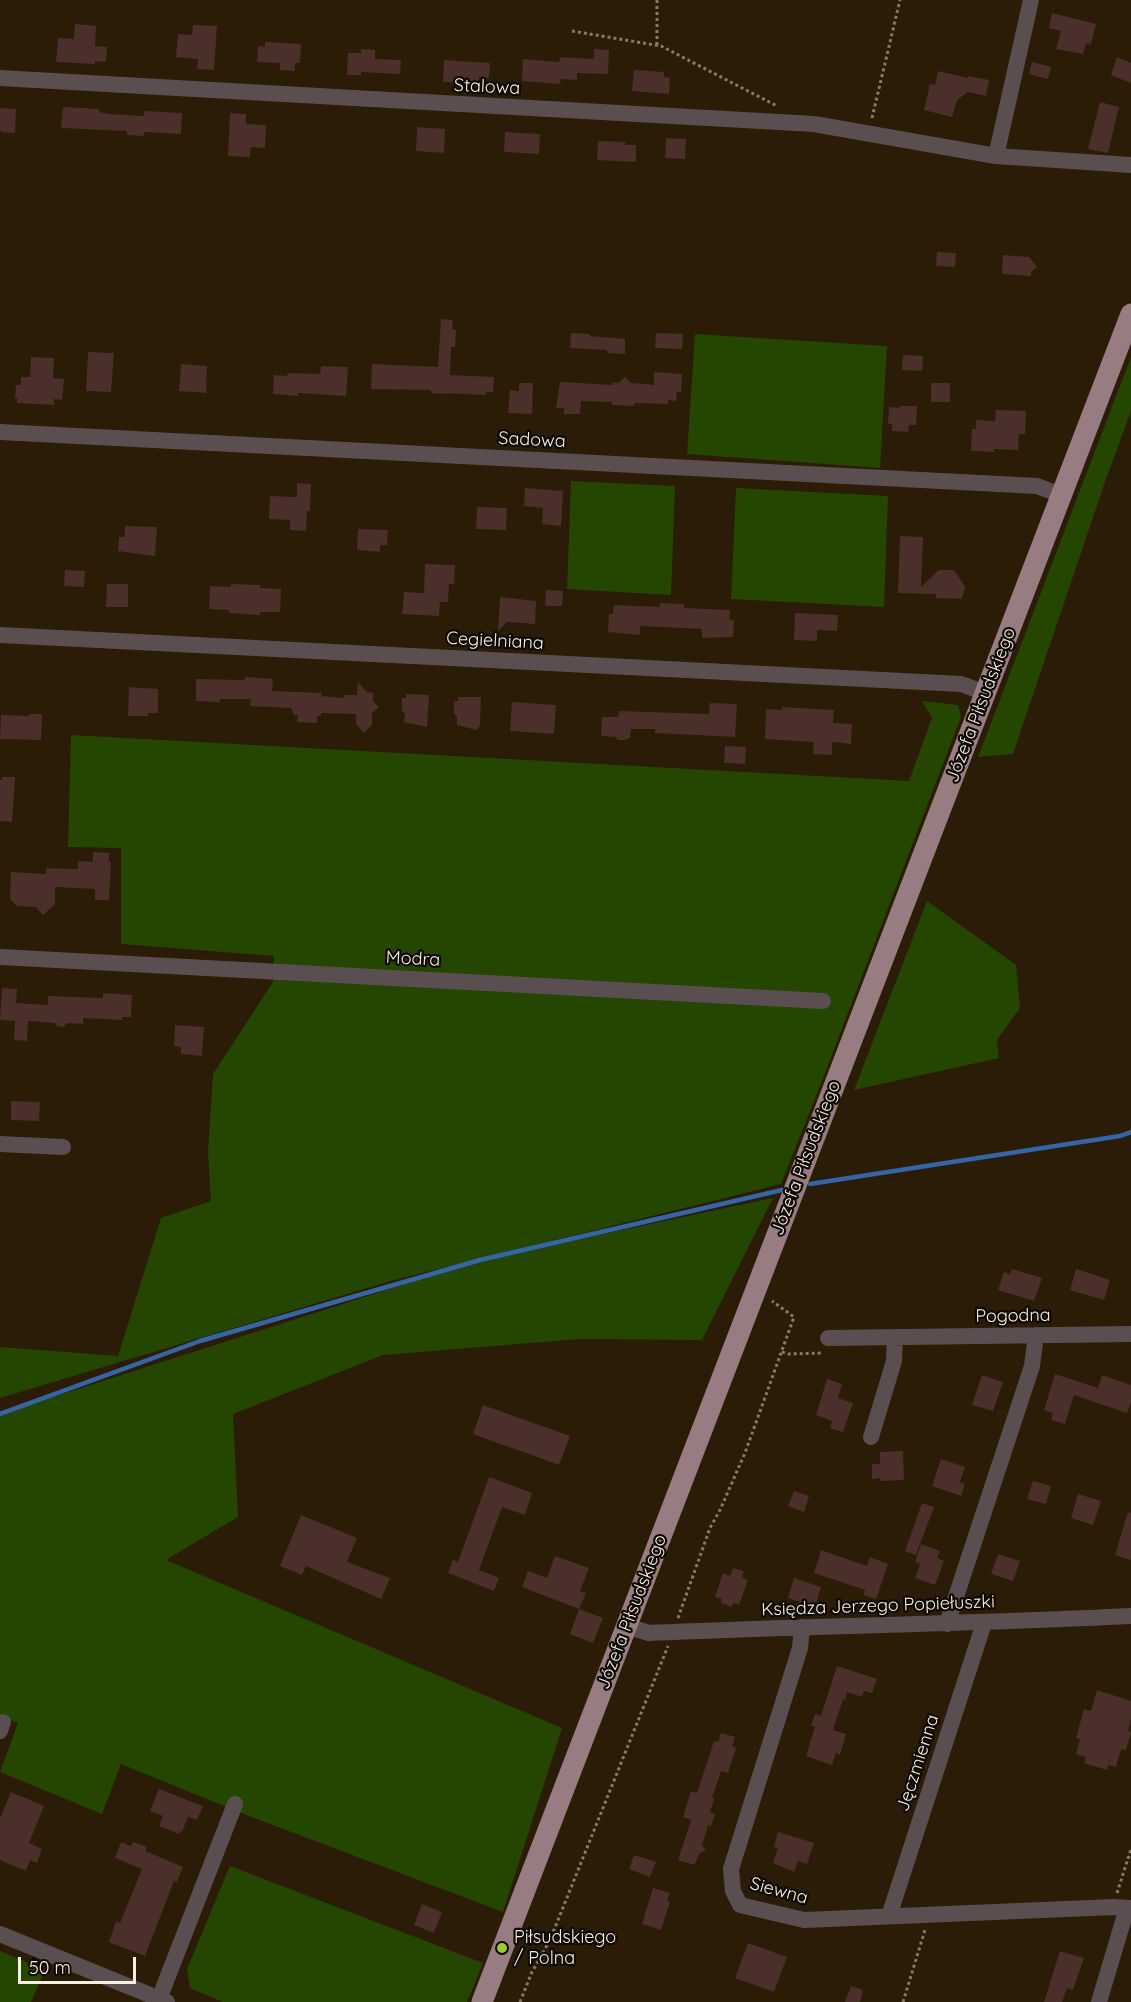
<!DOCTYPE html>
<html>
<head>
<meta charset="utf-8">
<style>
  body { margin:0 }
  #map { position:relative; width:1131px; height:2002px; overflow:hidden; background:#2a1c06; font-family:Quicksand,sans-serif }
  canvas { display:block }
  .scale { position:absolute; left:18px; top:1957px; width:118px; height:27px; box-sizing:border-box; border:3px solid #f8efe1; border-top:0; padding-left:8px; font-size:18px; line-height:21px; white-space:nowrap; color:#f8efe1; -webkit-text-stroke:4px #0e0802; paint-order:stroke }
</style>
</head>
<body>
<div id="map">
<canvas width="1131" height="2002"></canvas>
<div class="scale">50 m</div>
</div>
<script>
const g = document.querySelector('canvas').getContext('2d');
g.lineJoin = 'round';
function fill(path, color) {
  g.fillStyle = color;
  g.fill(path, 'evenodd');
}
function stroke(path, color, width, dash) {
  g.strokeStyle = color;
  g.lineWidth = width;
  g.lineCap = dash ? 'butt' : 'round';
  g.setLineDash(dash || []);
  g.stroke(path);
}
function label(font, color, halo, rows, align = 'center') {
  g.font = font + ' Quicksand,sans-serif';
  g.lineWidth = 4.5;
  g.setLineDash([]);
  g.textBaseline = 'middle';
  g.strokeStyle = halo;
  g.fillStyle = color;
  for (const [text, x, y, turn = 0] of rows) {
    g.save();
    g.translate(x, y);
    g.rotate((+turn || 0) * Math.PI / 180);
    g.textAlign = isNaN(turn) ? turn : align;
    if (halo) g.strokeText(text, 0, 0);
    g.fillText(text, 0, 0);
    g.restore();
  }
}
const green = new Path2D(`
  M695,334L887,346L880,468L687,454Z
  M1131,357V411L1105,482L1013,754L978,757Z
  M571,481L675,486L671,595L567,589Z
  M736,488L888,496L884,607L731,599Z
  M922,701L958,705L961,717L822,1081L781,1184L394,1280L0,1398V1347L118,1356L161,1218L211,1201L208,1152L213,1074L273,982L274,956L121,944V848L68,847L71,735L909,781L932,718Z
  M927,901L1016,965L1020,1008L997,1040L999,1058L854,1090Z
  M773,1198L702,1340L580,1339L383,1355L233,1414L238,1517L166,1560L562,1728L503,1912L249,1816L121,1764L102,1814L0,1772L18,1723L0,1716V1414L480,1260Z
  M230,1866L483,1963L467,2002H223L190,1988L187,1969Z
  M0,1951L45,1970L31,2002H0Z`);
const stream = new Path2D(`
  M810,1184L1120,1136L1131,1132
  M0,1414L200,1341L480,1260L782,1190`);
const building = new Path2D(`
  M1052,13L1096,24L1091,44L1086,43L1083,54L1056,49L1061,31L1049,28Z
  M75,24L96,26L95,46L107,47L106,62L95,61V64L56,62L58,38L74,39Z
  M193,25L217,26L214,70L197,69L198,59L176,57L178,34L192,35Z
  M265,42L301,44L300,63H295V71L280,70V63L257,62L258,46L265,47Z
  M361,49L375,50V59L401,60L400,74L361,72V75H347L348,53H361Z
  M594,49L609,50L608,74L577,73V80L561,79L560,84L522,81L523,59L559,62L560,57L594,59Z
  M1117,57L1131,63V83L1111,75Z
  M444,60L490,63L489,78L479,77V83L443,82Z
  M1032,62L1051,67L1048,79L1029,74Z
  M634,70L664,72V77L670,78L669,94L632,91Z
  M938,71L968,78V76L989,80L986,96L968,92L957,100L952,117L924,110L930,84L935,85Z
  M1100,102L1119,107L1108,153L1088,149Z
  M63,107L99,109V112L109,114L144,116V111L182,113L181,134L144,132V136L127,135V131L61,128Z
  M0,108L16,109L15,133L2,132L0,129Z
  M230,113L246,114V124L266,125L265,148L251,147L250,157L228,156Z
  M417,127L445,129L444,153L416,151Z
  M505,132L540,134L539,154L504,152Z
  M666,138L686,139L685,159L665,158Z
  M598,141L625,142V145H636V162L597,160Z
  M937,252L956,253L955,267L936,266Z
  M1003,255L1029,257L1037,267L1031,272V276L1002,274Z
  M441,319L453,320L452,329L456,330L455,347H451L450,375L494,377L493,392H486L485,395L446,393V394L431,393V390L371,389L372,364L438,367Z
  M571,333L590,334V336L625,339V354L607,353V350L570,348Z
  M656,333L683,334L682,349L655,348Z
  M88,352L114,353L111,392L86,391Z
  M903,355L923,356L922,371L902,370Z
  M31,357L54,358L53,378L64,379L62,400L54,399V405L17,403V398H15L16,385H21V377H30Z
  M181,364L207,366L206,393L179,391Z
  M321,366L348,367L346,396L298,393V396L273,394L274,375L287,376L288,373L320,374Z
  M654,372L682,374L681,392H677L676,401L668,400V404L635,403L634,406L612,405V402L581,401L580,414H564V408H556L560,382L613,385V382L618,383L625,377L631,383L654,385Z
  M519,383H533L532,414L508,413L510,390L519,391Z
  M931,383H950V402H931Z
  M900,406H917L916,425H909L908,432L892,431V424H888L889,407L900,408Z
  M996,410L1026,411L1025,434H1019L1018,450L994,449V452L971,451L972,429H976V420L995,421Z
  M297,483L311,484L310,511H307L306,531L290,530V520L269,519L270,496L297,497Z
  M525,488L563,491L561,526L542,524L543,508L524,506Z
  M477,507L507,508L506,530L476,529Z
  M125,526L157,527L155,556L118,551L119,537H125Z
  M358,529L388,530L387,545H380V552L357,550Z
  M900,536L923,537L921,587L939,570H954L965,587L962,599L936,598V594L898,593Z
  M425,564L455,565L454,584H449L448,602H440L439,616L402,614L404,592L424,593Z
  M65,570L85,571L84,587L64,586Z
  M107,584H128V607H106Z
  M231,584L260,585V588L281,589L280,612H260V615L244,614L229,613V610L209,609L210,586L231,587Z
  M546,590L563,591L562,606H545Z
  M500,597L536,601L535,624L507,622L498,631Z
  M660,603L684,604V608L730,610L729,620H734L733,637L702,638V629L640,626V635L608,632L609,614H613L614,605L660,607Z
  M795,613L838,615L837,631L817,630V641L794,640Z
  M245,677L273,679L272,691L322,693L321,696L343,698L345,695H357L358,682L367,692L373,693V701L379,707L372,713V725L364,733L356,724V714L321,713V716H317V723L297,722L298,715H294L291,708L250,706L251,699H220V702L196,701V679L245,680Z
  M129,687L158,689V713H148V716H128Z
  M406,694L429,695L427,727L404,722L405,714L402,711V698H406Z
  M458,697H481L480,726L476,730L457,725V717L454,713V701H458Z
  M512,702L556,705L554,734L510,731Z
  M710,703L737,704L735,737L655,733V729H631L630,738L624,740H618L616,737L601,736L602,717H618L619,711L709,714Z
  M782,707L834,710L833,723L852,724L851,744L832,742V755L813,754L814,742L765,739L766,709L782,710Z
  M29,714H42L41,740L0,739L1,715L29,716Z
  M725,746L746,747L745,764L724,763Z
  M2,777H15L12,822L0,821V780H2Z
  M93,852L109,853V862H111L109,900H95V889L55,887V904L43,915L36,907L17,906L10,899L11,872L46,874V868L78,869V861L93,862Z
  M2,988L17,989L16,1003L48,1005V996L103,998V993L132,995L131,1017H122V1020L83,1018V1024L67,1023L63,1027L57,1026L55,1023L28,1021L27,1041L14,1040L15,1021L0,1020Z
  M175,1025L204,1027L202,1056L181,1054V1047L174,1046Z
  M11,1101L40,1102L39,1121L11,1120Z
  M1012,1269L1042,1278L1034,1301L998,1290L1004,1272L1010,1274Z
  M1076,1269L1110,1280L1104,1300L1070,1290Z
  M1055,1374L1098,1388L1102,1375L1131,1385V1402L1127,1413L1074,1395L1065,1424L1051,1420L1053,1413L1044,1410Z
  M982,1375L1003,1382L993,1411L972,1405Z
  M827,1379L842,1384L838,1398L853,1403L843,1432L830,1428L832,1421L816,1415Z
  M483,1405L570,1436L559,1465L473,1434Z
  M903,1451L904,1480L880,1481V1478L872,1479V1464H880V1452Z
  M941,1459L965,1467L960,1482L965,1484L961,1496L932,1486Z
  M489,1477L532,1493L525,1515L502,1507L479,1570L499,1578L494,1591L448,1573L453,1560L458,1562Z
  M1033,1481L1051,1486L1046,1504L1027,1499Z
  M794,1491L809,1496L804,1512L788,1506Z
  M1078,1494L1101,1501L1093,1525L1071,1518Z
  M922,1503L934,1507L916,1555L905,1551Z
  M1128,1512L1131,1513V1560L1115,1555Z
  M301,1515L357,1538L347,1562L390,1578L381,1599L306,1566L302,1575L280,1566Z
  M921,1544L940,1551L937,1558L944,1561L935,1585L915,1578L920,1564L915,1562Z
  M821,1550L867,1566L870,1557L888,1564L876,1599L863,1595L865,1590L814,1573Z
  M998,1554L1020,1561L1013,1581L991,1574Z
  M555,1556L589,1568L580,1591L586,1593L579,1609L522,1587L528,1571L547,1578Z
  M733,1568L744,1571L742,1578L748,1580L739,1605L733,1603L732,1607L721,1603L722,1599L715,1597L723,1573L730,1576Z
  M794,1578L821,1587L815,1607L788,1598Z
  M579,1609L603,1618L593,1643L570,1634Z
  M837,1666L877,1679L872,1693L864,1691L862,1697L847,1692L845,1700L843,1699L833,1730L846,1734L840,1755L836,1753L832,1765L806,1756L815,1727L811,1726L815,1714L821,1716Z
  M1097,1690L1131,1701V1720L1128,1730L1131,1733L1126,1750L1121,1749L1116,1767L1108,1765L1107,1770L1084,1763L1086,1757L1076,1754L1080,1739L1076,1738L1084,1709L1091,1711Z
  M721,1733L735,1737L732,1746L736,1748L728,1773L721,1771L712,1798L714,1799L710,1812L715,1814L711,1826L708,1825L702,1846L706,1850L700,1853L694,1865L678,1860L691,1820L683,1817L691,1791L697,1793L714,1741L718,1742Z
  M159,1789L203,1806L197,1820L188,1817L182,1832L180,1831L179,1834L159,1826L163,1816L150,1811Z
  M11,1792L44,1806L29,1843L42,1849L37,1863L30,1860L26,1871L0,1860V1818Z
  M778,1832L814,1843L807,1864L798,1861L794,1872L773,1863L778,1848L774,1847Z
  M121,1842L131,1846L133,1842L147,1847L145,1851L183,1867L177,1882L174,1881L145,1956L109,1942L116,1921L120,1923L142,1869L115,1858Z
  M634,1855L656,1862L650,1877L629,1869Z
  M653,1888L670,1893L667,1901L670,1902L661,1930L642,1924Z
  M422,1904L442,1912L434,1933L414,1925Z
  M748,1943L787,1957L774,1992L735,1978Z
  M1060,1951L1084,1958L1073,1990L1067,1988L1062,2002H1044Z
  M851,1986L863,1990L860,2002H845Z`);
const path = new Path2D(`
  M572,31L661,46L777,106
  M657,45V0
  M872,118L900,0
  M782,1352L789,1354L823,1353
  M678,1618L710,1528L720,1510L745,1453L794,1317L772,1301
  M1117,1893L1131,1849
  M520,2002L532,1972L550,1940L668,1646
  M903,2002L925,1930`);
const minor = new Path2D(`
  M0,78L814,124L996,156L1131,165
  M996,156L1031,0
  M0,432L1037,486L1061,495
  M0,635L961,684L986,693
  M0,957L823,1001
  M0,1144L63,1147
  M828,1338L1131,1334
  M871,1437L894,1361L895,1337
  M947,1624L1032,1366L1036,1335
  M626,1626L649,1633C810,1626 970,1624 1131,1616
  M802,1627L800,1648L731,1869L733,1891L740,1905L804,1920L1113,1907L1131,1908
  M0,1731L3,1722
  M889,1916L984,1623
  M0,1934L167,2002
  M159,1999L235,1804
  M1099,2002L1127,1908`);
const major = new Path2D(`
  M482,2002L1131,314`);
const markers = [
  [502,1948,6,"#9dca30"]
];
const streetNames = [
  ["Stalowa",487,87,3],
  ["Sadowa",532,440,3],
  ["Cegielniana",495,641,3],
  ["Józefa Piłsudskiego",981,705,-69],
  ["Modra",413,959,3],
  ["Józefa Piłsudskiego",806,1158,-69],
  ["Pogodna",1013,1316,-1],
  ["Księdza Jerzego Popiełuszki",878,1606,-2],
  ["Józefa Piłsudskiego",632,1612,-69],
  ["Jęczmienna",918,1763,-72],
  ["Siewna",779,1891,15]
];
const poiNames = [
  ["Piłsudskiego",514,1938],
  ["/ Polna",514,1959]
];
fill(green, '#254600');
stroke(stream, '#3565a6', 4.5);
fill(building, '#4a2f2b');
stroke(path, '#867a68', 3, [3, 3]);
stroke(minor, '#5b4e50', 16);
stroke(major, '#977c81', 21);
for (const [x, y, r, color] of markers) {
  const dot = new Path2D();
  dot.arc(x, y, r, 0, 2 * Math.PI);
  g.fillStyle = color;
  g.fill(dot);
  stroke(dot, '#0e0802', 2);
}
label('18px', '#f8efe1', '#0e0802', streetNames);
label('18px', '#f8efe1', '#0e0802', poiNames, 'left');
</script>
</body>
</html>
